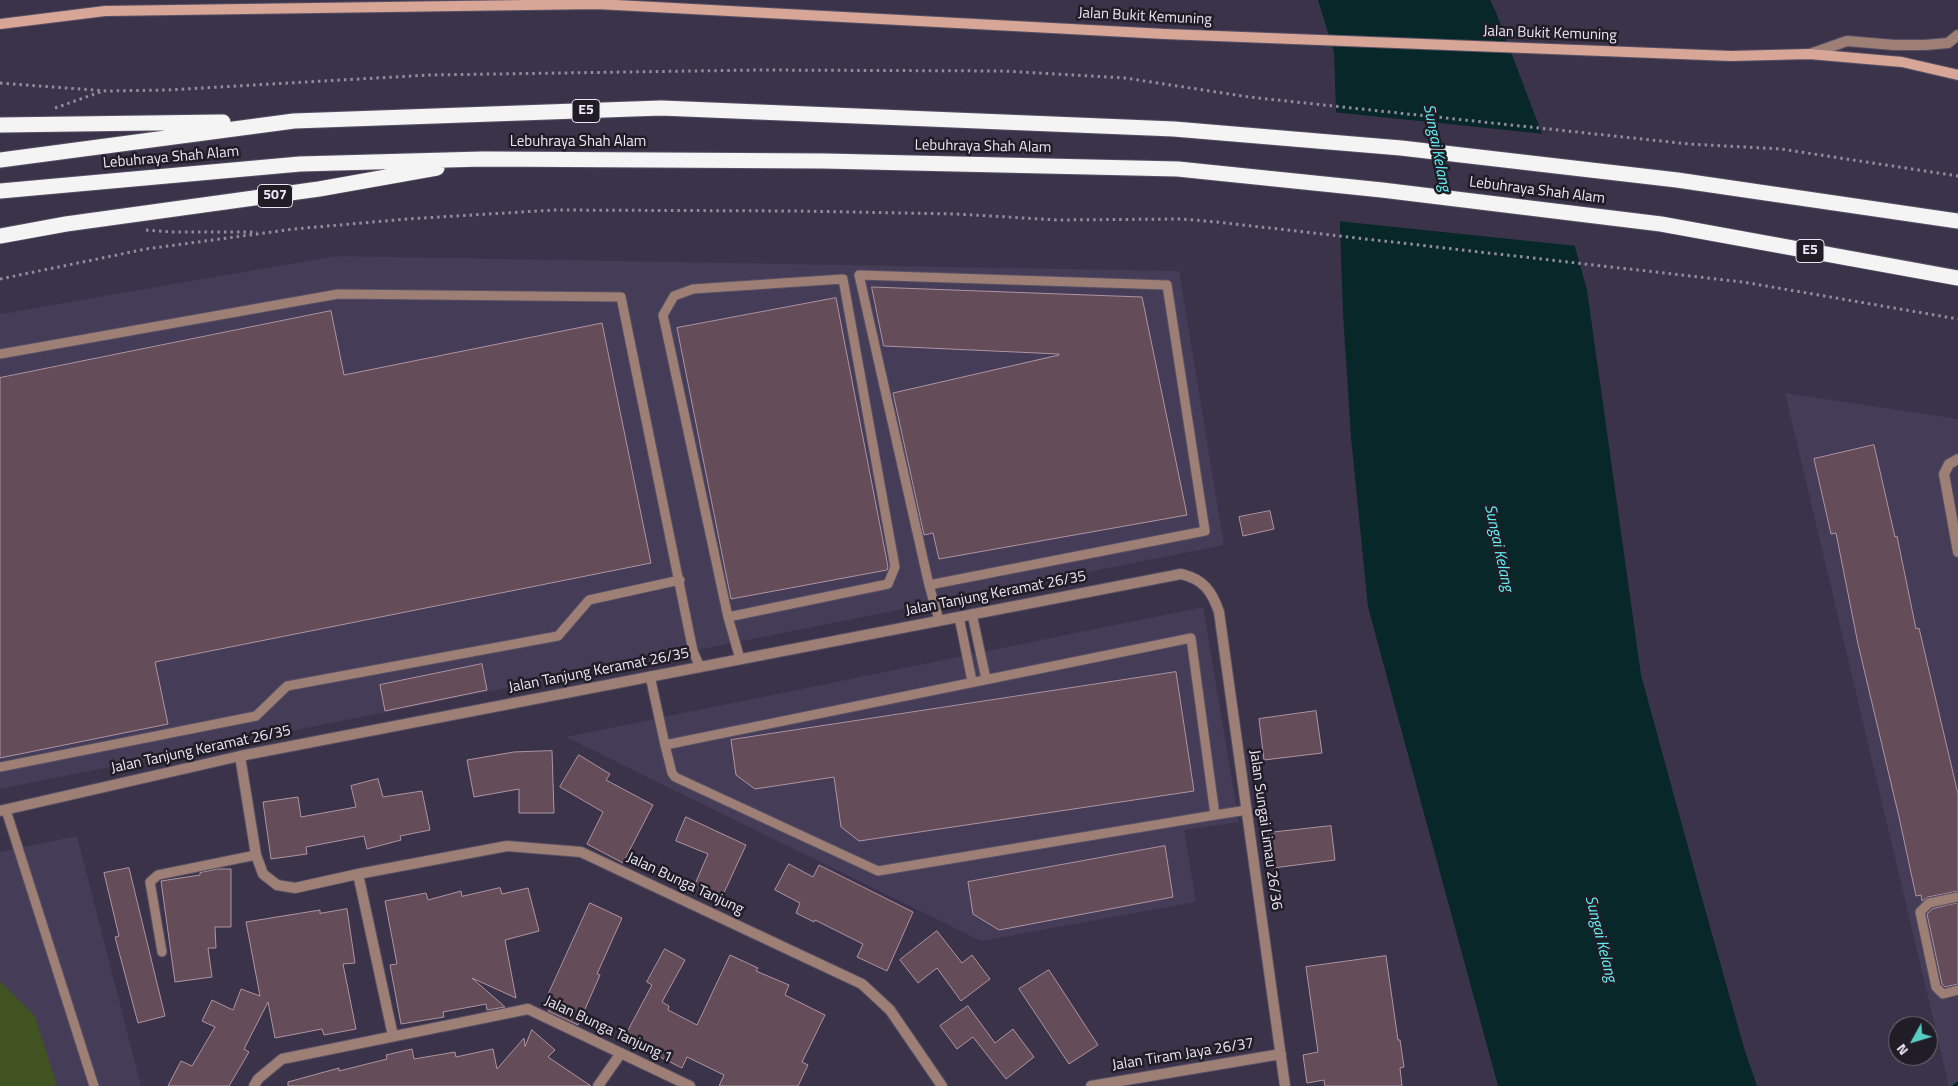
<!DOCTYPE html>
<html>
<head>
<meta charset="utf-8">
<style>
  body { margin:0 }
  #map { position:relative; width:1958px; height:1086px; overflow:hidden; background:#3b3349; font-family:"Titillium Web",sans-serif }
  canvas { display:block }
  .north { position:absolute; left:1888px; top:1016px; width:50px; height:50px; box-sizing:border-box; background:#201d27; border:1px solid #716e79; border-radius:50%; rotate:231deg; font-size:14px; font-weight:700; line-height:20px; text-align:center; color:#ebe7f5 }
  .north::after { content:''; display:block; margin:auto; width:18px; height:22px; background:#57cec2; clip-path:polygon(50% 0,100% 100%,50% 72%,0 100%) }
</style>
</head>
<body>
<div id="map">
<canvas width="1958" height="1086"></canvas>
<div class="north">N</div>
</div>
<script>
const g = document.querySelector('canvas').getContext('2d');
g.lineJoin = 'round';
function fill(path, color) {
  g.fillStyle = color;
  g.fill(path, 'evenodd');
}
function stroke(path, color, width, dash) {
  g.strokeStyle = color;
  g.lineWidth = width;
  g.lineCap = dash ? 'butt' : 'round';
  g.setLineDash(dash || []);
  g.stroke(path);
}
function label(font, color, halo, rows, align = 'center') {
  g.font = font + ' "Titillium Web",sans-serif';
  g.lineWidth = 5;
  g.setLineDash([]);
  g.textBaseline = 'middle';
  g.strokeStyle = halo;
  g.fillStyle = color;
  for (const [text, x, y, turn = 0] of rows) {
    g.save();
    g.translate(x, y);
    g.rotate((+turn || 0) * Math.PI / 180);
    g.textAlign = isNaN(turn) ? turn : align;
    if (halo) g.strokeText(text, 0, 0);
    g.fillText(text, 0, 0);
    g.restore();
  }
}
const built = new Path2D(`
  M336,256L1179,271L1224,545L0,789V314Z
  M1785,393L1958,419V1086H1949Z
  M1203,607L1239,822L1184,830L1196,902L981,941L566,737Z
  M77,836L141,1086H0V852Z`);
const green = new Path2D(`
  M0,981L35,1016L57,1086H0Z`);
const water = new Path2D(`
  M1318,0H1490L1495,10L1547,147L1587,290L1641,675L1705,909L1744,1048L1757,1086H1498L1368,607L1351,437L1343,313L1334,52Z`);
const pier = new Path2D(`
  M1333,112L1545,134L1577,246L1337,221Z`);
const stream = new Path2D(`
  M1955,1086L1958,1084`);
const building = new Path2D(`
  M872,287L1142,297L1187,515L939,559L933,533L924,535L893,393L1059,355V354L884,346Z
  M836,298L888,567L887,570L731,599L677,328Z
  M331,311L344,375L602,323L651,563L155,662L168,724L0,758V378Z
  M1874,445L1895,537L1897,536L1916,629L1919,628L1958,794V891L1928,897L1922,901L1921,895L1916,896L1899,817L1858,644L1836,533L1831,534L1814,459Z
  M1270,511L1274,529L1243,536L1239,517Z
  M482,664L487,690L385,711L380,685Z
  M1176,672L1194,791L859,841L841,827L834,777L755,789L736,775L731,740Z
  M1316,711L1322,753L1264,760L1259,719Z
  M552,751L554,813H519V789L474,797L467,760L514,752Z
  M579,755L610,774L606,780L653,805L623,863L587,844L603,812L560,787Z
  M378,779L383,797L422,791L430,830L400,836L401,840L367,849L364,836L306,847L307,854L271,859L263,802L298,797L301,817L356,807L351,786Z
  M686,817L746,845L722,897L695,884L708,854L676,841Z
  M1331,826L1335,860L1273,868L1268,833Z
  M1165,846L1173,897L999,930L973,914L968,882Z
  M789,864L813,877L819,865L913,912L887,971L857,957L863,944L815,920L814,922L796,913L800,903L775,890Z
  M129,868L165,1016L138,1023L115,937L119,936L104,873Z
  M218,869H231V927H215L216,948H208L212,977L175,982L161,881L200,875V873Z
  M500,888L502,894L528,888L539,931L505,940L516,998L472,978L505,1007L487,1010L486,1004L443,1012L444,1017L401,1024L390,965L397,964L385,901L426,893L428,900L461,891L462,896Z
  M590,903L622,918L597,974L600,975L578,1025L548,1011L556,1002L544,1004Z
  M1958,903V984L1945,987L1942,984L1927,914L1932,909Z
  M347,909L355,963L343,964L356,1029L324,1035L322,1029L275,1038L268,1002L244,1049L249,1052L229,1086H168L181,1061L192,1066L215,1027L202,1021L212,1000L233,1010L241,989L260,996L246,922L320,910V913Z
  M937,931L962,963L972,955L990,979L961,1001L937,968L918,983L900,960Z
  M665,949L685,960L662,1002L669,1006L668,1010L697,1025L730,955L758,968L756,971L789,985L785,995L825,1015L802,1062L808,1065L798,1086H719L724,1075L687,1057L682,1068L652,1053L654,1050L626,1034L652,985L647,982Z
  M1386,956L1398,1040H1400L1404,1067L1400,1068L1402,1086H1325L1324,1080L1307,1083L1303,1055L1318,1052L1306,967Z
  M1049,970L1098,1045L1069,1064L1019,989Z
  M968,1006L995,1043L1013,1029L1034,1057L1006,1079L973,1037L957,1049L940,1026Z
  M532,1030L555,1050L548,1057L591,1086H288V1082L339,1068V1071L387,1059L386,1055L412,1049L414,1059L455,1052L456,1057L493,1049L497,1069L524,1038L525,1046Z`);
const path = new Path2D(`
  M0,83L106,91L167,90L429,75L758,70L1003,71L1125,78L1249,97L1689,144L1781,149L1958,176
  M55,108L103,91
  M146,230L173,232H257
  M0,279L146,249L294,229L407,219L554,210L796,211L957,214L1057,220L1181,219L1217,222L1743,282L1958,319`);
const lane = new Path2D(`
  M859,275L1167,285L1205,531L929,585Z
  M843,279L895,567L888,584L728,617L663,315L674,296L693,289Z
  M0,354L338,294L621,297L693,651L700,667
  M929,585L939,620
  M972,614L986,679
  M728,617L740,659
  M959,617L972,681
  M1191,638L1215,815L878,871L675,777L672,773L665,745Z
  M650,676L665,745
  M0,767L256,716L287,686L558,636L589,600L680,580
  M6,810L94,1086
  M1215,815L1247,810
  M1958,897L1929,903L1920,912L1936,987L1943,994L1958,990
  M162,952L150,882L158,875L256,855`);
const street = new Path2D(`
  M1810,54L1847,41L1894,45H1925L1948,43L1958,35
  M1958,459L1949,464L1944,474L1958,552
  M240,756L256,855L263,874L277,885L295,888L358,874L507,846L581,852L862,984L890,1010L942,1086
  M0,811L240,756L1181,574C1203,579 1212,591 1219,612L1285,1086
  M358,874L393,1036
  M254,1086L258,1079L282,1059L528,1009L690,1086
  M598,1086L621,1053
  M1091,1086L1281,1054`);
const secondary = new Path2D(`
  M0,24L105,11L597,4L1165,34L1731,56L1809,54L1902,62L1958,75`);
const highway = new Path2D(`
  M0,125L223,122
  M0,160L294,121L661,108L1174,129L1401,148L1677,180L1958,221
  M0,191L300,164L483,159L824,161L1178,169L1382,190L1661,224L1958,278
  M0,236L66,224L319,189L437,168`);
const shields = [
  [586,111,28],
  [275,196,35],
  [1810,251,28]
];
const shieldNames = [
  ["E5",586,111],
  ["507",275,196],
  ["E5",1810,251]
];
const streetNames = [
  ["Jalan Bukit Kemuning",1145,17,3],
  ["Jalan Bukit Kemuning",1550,34,2],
  ["Lebuhraya Shah Alam",578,142],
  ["Lebuhraya Shah Alam",983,147,1],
  ["Lebuhraya Shah Alam",171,158,-5],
  ["Lebuhraya Shah Alam",1537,191,7],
  ["Jalan Tanjung Keramat 26/35",996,594,-11],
  ["Jalan Tanjung Keramat 26/35",599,671,-11],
  ["Jalan Tanjung Keramat 26/35",201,750,-12],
  ["Jalan Sungai Limau 26/36",1265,830,82],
  ["Jalan Bunga Tanjung",685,884,25],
  ["Jalan Bunga Tanjung 1",608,1030,25],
  ["Jalan Tiram Jaya 26/37",1183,1055,-9]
];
const waterNames = [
  ["Sungai Kelang",1436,148,79],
  ["Sungai Kelang",1498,548,78],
  ["Sungai Kelang",1600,939,76]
];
fill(built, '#453c57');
fill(green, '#405321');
fill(water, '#072728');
fill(pier, '#3b3349');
stroke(stream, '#072728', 5);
fill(building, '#644c59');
stroke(building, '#af94a2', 1);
stroke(lane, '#575065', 11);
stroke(street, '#575065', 12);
stroke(secondary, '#575065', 12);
stroke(highway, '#575065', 17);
stroke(path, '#928c9e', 3, [2.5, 4]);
stroke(lane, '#9e7f75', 9);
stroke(street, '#9e7f75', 10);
stroke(secondary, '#d7a697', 10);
stroke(highway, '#f4f4f4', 15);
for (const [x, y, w] of shields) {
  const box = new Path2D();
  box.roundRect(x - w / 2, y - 11.5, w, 23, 4);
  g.fillStyle = '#201d27';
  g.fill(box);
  stroke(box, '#ebe7f5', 1);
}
label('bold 14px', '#ebe7f5', null, shieldNames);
label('15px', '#ebe7f5', '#201d27', streetNames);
label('italic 16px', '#60eff2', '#201d27', waterNames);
</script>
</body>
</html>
